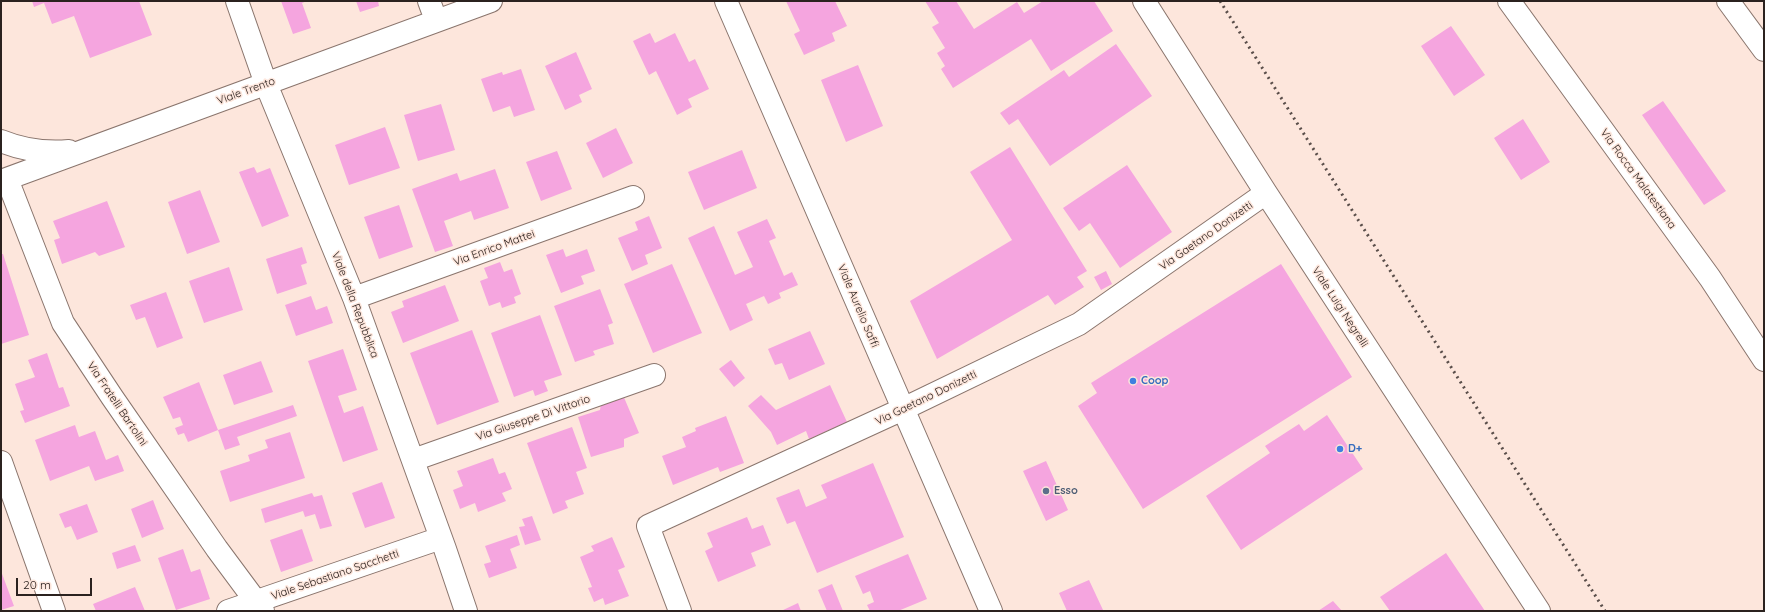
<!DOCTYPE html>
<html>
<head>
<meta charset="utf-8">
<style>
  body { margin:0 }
  #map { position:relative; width:1765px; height:612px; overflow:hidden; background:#fde6dc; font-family:Quicksand,sans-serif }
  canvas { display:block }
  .frame { position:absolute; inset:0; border:2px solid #2b221f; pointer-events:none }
  .scale { position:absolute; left:16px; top:578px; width:76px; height:18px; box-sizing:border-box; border:2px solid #2b221f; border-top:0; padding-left:5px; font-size:12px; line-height:14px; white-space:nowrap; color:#2b221f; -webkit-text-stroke:3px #fde6dc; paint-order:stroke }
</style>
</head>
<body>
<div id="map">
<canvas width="1765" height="612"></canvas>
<div class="frame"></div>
<div class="scale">20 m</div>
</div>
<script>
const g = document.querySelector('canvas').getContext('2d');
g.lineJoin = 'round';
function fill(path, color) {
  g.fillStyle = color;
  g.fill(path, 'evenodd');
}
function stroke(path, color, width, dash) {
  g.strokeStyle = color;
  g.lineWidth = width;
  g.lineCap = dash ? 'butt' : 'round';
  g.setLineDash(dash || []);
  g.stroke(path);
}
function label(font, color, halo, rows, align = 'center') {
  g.font = font + ' Quicksand,sans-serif';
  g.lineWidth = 3;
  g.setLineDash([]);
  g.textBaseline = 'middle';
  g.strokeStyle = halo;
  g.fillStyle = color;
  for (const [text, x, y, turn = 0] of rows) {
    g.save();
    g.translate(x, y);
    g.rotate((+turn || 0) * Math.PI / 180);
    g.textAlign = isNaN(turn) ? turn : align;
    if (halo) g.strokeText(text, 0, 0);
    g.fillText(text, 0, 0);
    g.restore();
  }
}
const building = new Path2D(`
  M32,1H139L152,35L90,58L74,16L52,24L44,3L34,7Z
  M281,1H307L302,3L311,28L293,34Z
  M356,1H378L379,6L360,12Z
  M786,1H835L847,26L832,33L835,41L804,55L794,34L800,31Z
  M925,1H956L974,29L1017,2L1024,13L1043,1H1094L1113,31L1051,71L1031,39L953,88L941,69L945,66L937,53L945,48L932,27L939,23Z
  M1451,26L1485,75L1454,96L1421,46Z
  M650,33L655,43L675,33L689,62L695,59L709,89L688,99L692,107L677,115L656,71L649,75L633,41Z
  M1116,44L1152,96L1050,166L1018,119L1009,125L1000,113L1064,70L1069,77Z
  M576,52L592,89L579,95L582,102L565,110L545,66Z
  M858,65L883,126L846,142L821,80Z
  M521,69L535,110L514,117L510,106L493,112L481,79L502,72L503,75Z
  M1663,101L1726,191L1704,205L1642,115Z
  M441,104L455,150L418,161L404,115Z
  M1523,119L1550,162L1521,180L1494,138Z
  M385,127L400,168L349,185L335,145Z
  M616,128L633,163L603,178L586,143Z
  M1010,147L1087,271L1077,277L1084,287L1055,305L1048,295L937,359L910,301L1012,240L970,172Z
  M742,150L757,188L704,210L688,172Z
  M557,151L572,189L541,201L526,162Z
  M1127,165L1172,232L1120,268L1090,223L1079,231L1063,208Z
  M254,167L257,173L270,168L289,216L262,227L239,172Z
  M495,169L509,208L474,220L471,211L444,221L453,246L435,252L412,189L457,173L460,181Z
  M200,190L220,242L187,254L168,202Z
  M107,201L125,247L99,256L95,252L62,264L54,240L60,238L53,221Z
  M399,205L413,247L379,259L364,217Z
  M649,216L662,248L645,255L648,264L632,271L618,238L638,230L635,222Z
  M767,219L776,238L769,241L784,276L792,272L798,285L779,293L781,298L768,304L764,296L746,304L753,320L730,331L688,238L714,226L735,275L753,267L737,232Z
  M302,247L307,263L301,265L307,284L277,294L266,259Z
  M563,249L566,257L587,249L595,271L581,276L584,284L561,293L546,255Z
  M1,254H3L29,335L1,344Z
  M500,262L504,272L512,269L521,294L514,297L516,303L502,308L500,302L489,306L480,281L488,278L484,268Z
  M672,264L702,333L653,353L624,284Z
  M1281,264L1352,377L1143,509L1078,406L1097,393L1091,383Z
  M229,267L243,310L204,323L189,281Z
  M1106,271L1112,284L1101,290L1094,277Z
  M445,285L459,321L403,343L391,312L404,307L402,301Z
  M600,289L613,323L608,325L614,344L593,351L595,355L575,362L554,306Z
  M166,292L183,338L157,348L145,317L136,320L130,305Z
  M311,296L316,310L327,306L333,323L296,336L285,305Z
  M540,315L562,375L544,381L548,391L535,396L533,390L514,397L491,333Z
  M472,330L499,402L437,425L410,353Z
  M810,331L825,364L789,380L782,363L775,365L768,349Z
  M343,349L357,390L338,396L344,413L363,406L378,450L343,462L308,361Z
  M47,353L59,388L63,387L70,406L25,423L20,411L24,410L15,384L35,377L28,360Z
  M731,360L745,378L734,387L719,369Z
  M261,361L273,392L234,405L223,375Z
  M199,382L218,430L188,442L184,433L178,435L175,428L183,425L180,417L173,419L163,397Z
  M830,385L847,422L809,439L806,431L777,445L771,432L748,406L761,395L776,410Z
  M623,395L639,433L624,439V447L591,457L578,417L600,410L601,404Z
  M293,405L297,416L237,437L240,445L225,450L218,430Z
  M1327,415L1363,469L1241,550L1206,496L1270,453L1265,446L1299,424L1304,431Z
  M726,416L744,463L720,472L718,467L673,485L662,456L686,447L682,437L696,431L695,428Z
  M75,425L79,437L95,431L106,460L118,455L124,471L95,481L89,466L50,481L35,440Z
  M572,427L587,468L576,472L584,494L565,501L568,508L553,514L527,443Z
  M290,432L305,478L230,502L220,471L250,461L248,455L268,448L265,440Z
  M493,458L499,474L505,472L512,489L502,493L506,501L478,512L475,503L460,509L453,490L463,486L457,471Z
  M1046,461L1068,510L1046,521L1023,471Z
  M873,463L904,537L817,573L795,521L787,524L776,498L799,489L806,507L827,498L821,485Z
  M382,482L395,518L365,528L352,493Z
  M312,493L314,497L322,495L332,526L320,529L315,514L305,517L303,511L265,523L261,509Z
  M153,500L164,529L142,538L131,509Z
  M87,504L98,532L77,540L71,526L65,528L59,514Z
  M532,516L541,540L525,545L519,527L525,526L522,519Z
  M747,517L752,529L763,525L771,545L751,553L756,566L718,582L705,551L713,547L707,533Z
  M302,529L313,561L281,572L270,540Z
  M517,535L520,545L510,549L517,568L489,578L484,564L491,562L485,546Z
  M612,537L625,567L618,570L629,596L605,605L603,598L594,602L588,588L592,587L580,557L594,551L591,546Z
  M135,545L141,561L117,569L112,553Z
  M183,549L191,572L200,569L210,599L176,610L158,558Z
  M1446,553L1485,611H1390L1380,597Z
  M908,554L927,599L898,611H870L867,605L874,602L870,591L863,594L855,576Z
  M1,571L14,606L1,610Z
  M1089,580L1103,610L1067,611L1059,593Z
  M832,584L843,611H827L818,590Z
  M135,587L145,611H96L93,604Z
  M1333,601L1342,611H1318Z
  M798,603L801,611H781Z`);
const minor = new Path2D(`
  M237,1L266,84L354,298L445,549L466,611
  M429,1L436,20
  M726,1L991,611
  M1144,1L1266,193L1539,611
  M1509,1L1710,278L1764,360
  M1728,1L1764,50
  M1,141C23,150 46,153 69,151
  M7,179L63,323L112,397L217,549L263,611
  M1,181L491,1
  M354,298L633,197
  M413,460L654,375
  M1,462L54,611
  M228,611L441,538
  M680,611L648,526L903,409L1079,324L1266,193`);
const rail = new Path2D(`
  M1220,1L1605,611`);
const markers = [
  [1133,381,4,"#3f7fe0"],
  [1340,449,4,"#3f7fe0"],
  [1046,491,4,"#5c6f8a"]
];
const streetNames = [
  ["Viale Trento",246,91,-20],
  ["Via Rocca Malatestiana",1638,179,54],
  ["Via Gaetano Donizetti",1206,236,-35],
  ["Via Enrico Mattei",494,248,-20],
  ["Viale della Repubblica",355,305,69],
  ["Viale Aurelio Saffi",858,306,67],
  ["Viale Luigi Negrelli",1340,307,57],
  ["Via Gaetano Donizetti",926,398,-26],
  ["Via Fratelli Bartolini",117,404,56],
  ["Via Giuseppe Di Vittorio",533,418,-19],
  ["Viale Sebastiano Sacchetti",335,575,-19]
];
const shopNames = [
  ["Coop",1141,381],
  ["D+",1348,449]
];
const serviceNames = [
  ["Esso",1054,491]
];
fill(building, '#f5a5df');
stroke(minor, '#8a756d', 24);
stroke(minor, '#fff', 22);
stroke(rail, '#5a4e4a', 3, [2, 4]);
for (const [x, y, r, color] of markers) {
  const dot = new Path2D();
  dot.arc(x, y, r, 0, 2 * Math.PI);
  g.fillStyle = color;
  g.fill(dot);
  stroke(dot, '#fde6dc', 1.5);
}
label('11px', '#2b221f', '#fde6dc', streetNames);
label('bold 11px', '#366cbe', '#fde6dc', shopNames, 'left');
label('bold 11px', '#4e5e75', '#fde6dc', serviceNames, 'left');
</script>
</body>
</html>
